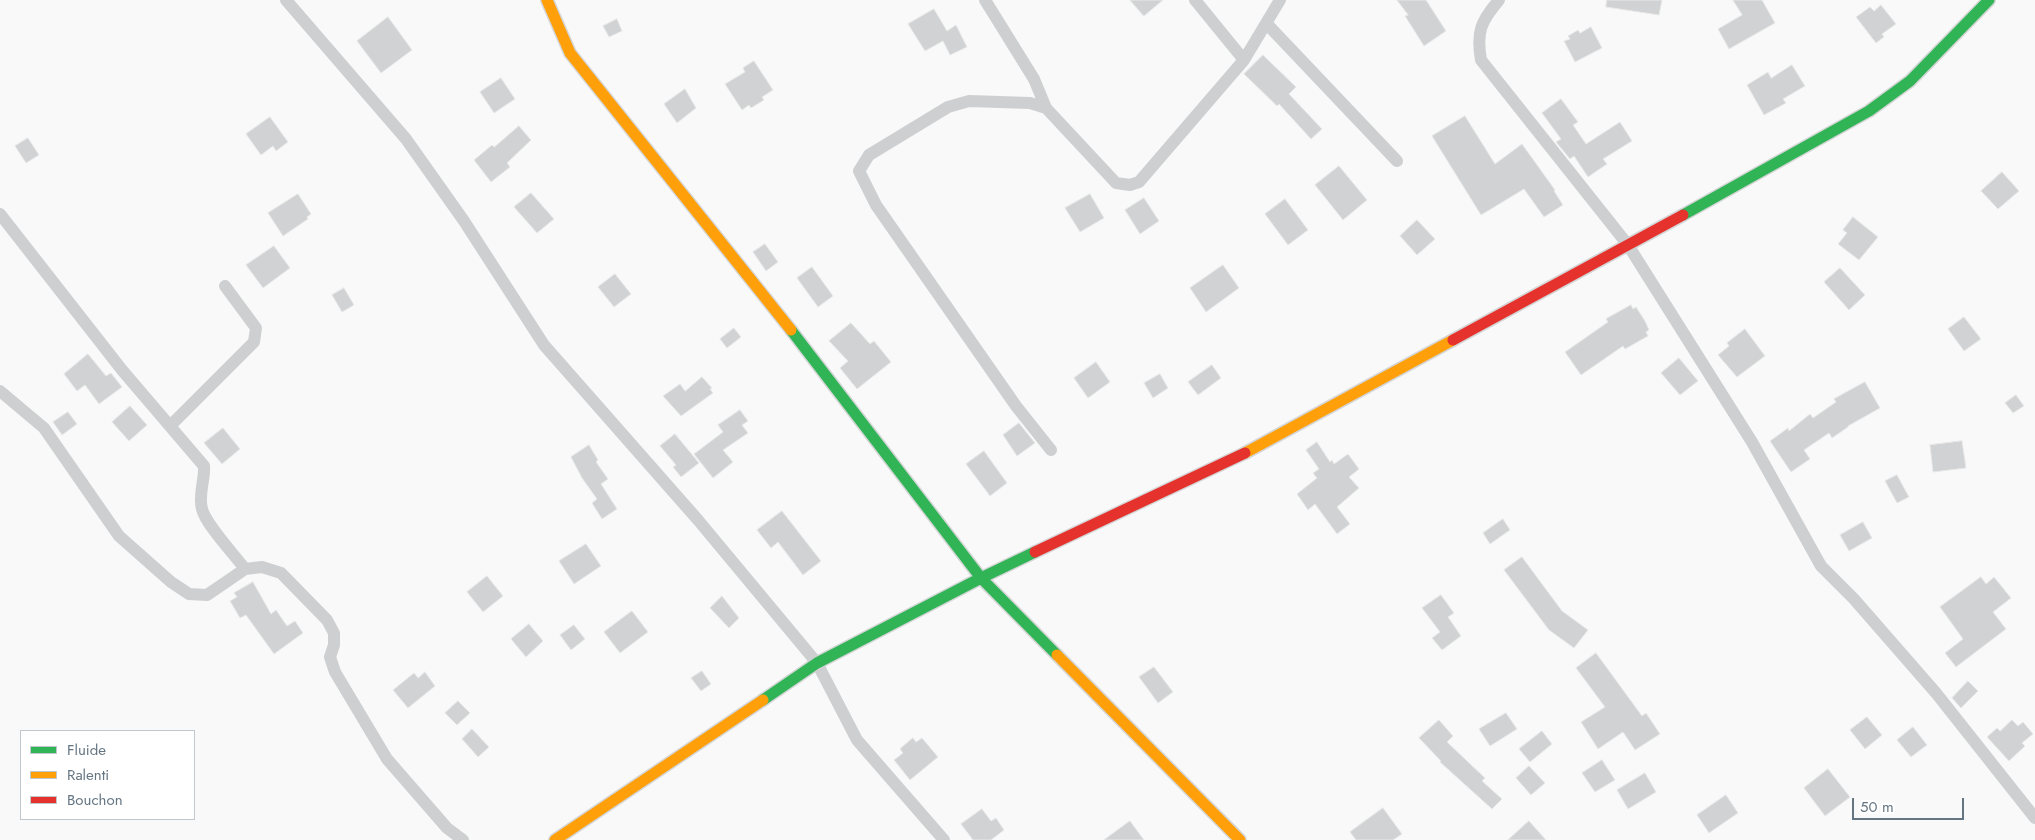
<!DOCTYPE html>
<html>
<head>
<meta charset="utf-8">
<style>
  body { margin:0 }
  #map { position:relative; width:2035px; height:840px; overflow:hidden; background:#f9f9f9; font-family:Jost,sans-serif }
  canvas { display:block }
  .legend { position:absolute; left:20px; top:730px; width:175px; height:90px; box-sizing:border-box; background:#fff; border:1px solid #c1c8cd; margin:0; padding:6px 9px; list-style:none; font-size:15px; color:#657683 }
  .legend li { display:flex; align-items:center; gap:10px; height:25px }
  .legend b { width:25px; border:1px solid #c1c8cd }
  .scale { position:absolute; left:1852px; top:798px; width:112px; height:22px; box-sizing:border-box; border:2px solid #657683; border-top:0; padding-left:6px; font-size:15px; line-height:18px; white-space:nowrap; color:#657683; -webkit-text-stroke:4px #fff; paint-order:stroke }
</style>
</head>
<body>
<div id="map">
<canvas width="2035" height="840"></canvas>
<ul class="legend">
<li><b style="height:6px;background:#30b455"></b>Fluide</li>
<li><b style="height:6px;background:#ff9f0a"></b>Ralenti</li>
<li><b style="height:6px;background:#e5322d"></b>Bouchon</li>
</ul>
<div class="scale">50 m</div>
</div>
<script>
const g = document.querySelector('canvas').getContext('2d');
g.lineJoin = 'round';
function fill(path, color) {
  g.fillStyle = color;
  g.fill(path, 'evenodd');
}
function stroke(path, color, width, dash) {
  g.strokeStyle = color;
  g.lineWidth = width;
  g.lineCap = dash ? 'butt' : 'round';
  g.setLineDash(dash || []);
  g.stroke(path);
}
const building = new Path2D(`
  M1130,0H1163L1144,16Z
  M1397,0H1426L1446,31L1424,46L1405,16L1408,15Z
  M1607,0H1662L1659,15L1606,7Z
  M1733,0H1762L1775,23L1729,49L1718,29L1742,15Z
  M1881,5L1896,24L1882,34L1884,37L1876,43L1856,17L1870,7L1874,11Z
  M934,9L947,31L956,25L967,47L950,55L943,41L925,51L908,24Z
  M388,17L412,50L381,73L357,41Z
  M617,19L622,31L609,37L603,26Z
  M1591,27L1602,48L1575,62L1564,41L1570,39L1568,36L1578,30L1580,33Z
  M1263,55L1296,87L1289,94L1322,129L1311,139L1279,104L1277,106L1244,74Z
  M754,61L773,90L762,97L764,100L751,108L749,105L742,110L725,84L745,72L743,68Z
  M1792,65L1805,86L1783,99L1786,103L1764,115L1747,85L1768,72L1771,78Z
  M501,78L515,99L494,113L480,92Z
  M685,89L696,108L677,123L664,104Z
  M1561,99L1578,122L1573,125L1586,144L1620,122L1632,141L1603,159L1607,164L1588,177L1574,156L1570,159L1556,142L1561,139L1542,113Z
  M1465,116L1495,164L1522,144L1555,190L1554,191L1563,205L1544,217L1524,189L1481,215L1432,136Z
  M270,117L288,142L276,151L273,146L261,155L246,134Z
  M519,126L531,140L507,163L510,167L491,182L474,160L492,145L494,147Z
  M28,138L39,155L26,163L15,146Z
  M1339,166L1367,200L1343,220L1315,185Z
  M2002,172L2019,191L1998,209L1981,191Z
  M531,193L554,219L537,233L514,207Z
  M298,194L311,214L307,217L308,219L283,236L268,213Z
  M1090,194L1104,218L1080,232L1065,208Z
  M1144,198L1159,221L1140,234L1125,210Z
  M1285,199L1308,230L1288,245L1265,214Z
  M1853,217L1878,237L1859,260L1838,244L1847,233L1843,230Z
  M1417,220L1435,239L1417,255L1400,236Z
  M765,244L778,262L766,271L753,252Z
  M274,246L290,268L263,288L246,265Z
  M1223,265L1239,288L1206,312L1190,288Z
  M812,267L833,296L818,307L797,278Z
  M1840,268L1865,295L1849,310L1824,282Z
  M615,274L631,294L614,307L598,287Z
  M344,288L354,305L342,312L332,295Z
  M1631,305L1633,309L1636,307L1645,321L1649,330L1646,332L1648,336L1625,349L1623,346L1581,375L1565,352L1608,322L1606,319Z
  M1964,317L1981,339L1964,351L1948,329Z
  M851,323L870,344L874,341L891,362L857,389L840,368L848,361L829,341Z
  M734,328L741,337L727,348L720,339Z
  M1745,329L1765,356L1737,377L1718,355L1729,346L1727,343Z
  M88,354L106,376L111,373L122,387L99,404L85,385L77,391L64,374Z
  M1679,358L1698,381L1680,395L1661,373Z
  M1096,362L1110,382L1088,398L1074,378Z
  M1212,365L1221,378L1198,395L1188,382Z
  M1160,374L1168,388L1153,398L1144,383Z
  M702,377L712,388L710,389L713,393L681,416L663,396L680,384L685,391Z
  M1865,382L1880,408L1848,426V427L1832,438L1829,433L1804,450L1810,459L1791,472L1770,441L1788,428L1789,431L1810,414L1813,418L1836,402L1834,399Z
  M2016,395L2024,406L2013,413L2005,403Z
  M130,406L147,425L129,441L112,422Z
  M740,410L748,421L742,425L748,433L723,450L733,462L713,478L694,454L723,432L718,425Z
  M68,412L77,424L62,435L53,422Z
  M1019,423L1035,443L1017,456L1003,435Z
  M223,428L240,449L222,464L204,443Z
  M675,434L699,463L681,477L673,467L676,465L660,446Z
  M1962,441L1966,468L1933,472L1930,445Z
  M1317,442L1330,462L1332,460L1334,464L1348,454L1359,469L1349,477L1359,488L1337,507L1350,524L1337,534L1315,504L1308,510L1297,494L1317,478L1313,473L1319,469L1306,450Z
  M589,445L598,460L596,462L608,479L601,484L617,509L602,519L592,503L597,499L582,478L571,457Z
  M984,451L1007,483L990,496L966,464Z
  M1897,475L1909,497L1897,503L1885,481Z
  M782,511L821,561L803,575L778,542L771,548L757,530Z
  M1503,519L1510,530L1490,544L1483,533Z
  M1863,522L1872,538L1849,551L1840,535Z
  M586,544L601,566L574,584L559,561Z
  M1522,557L1562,611L1588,630L1574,648L1549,630L1504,570Z
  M487,576L503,596L483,612L467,592Z
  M1981,577L1986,584L1994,577L2011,598L1993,612L2006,629L1956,667L1945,653L1963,639L1940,607Z
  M253,582L271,614L276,610L287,626L295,621L303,633L274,654L246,615L240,618L230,601L237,597L234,593Z
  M1441,595L1454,613L1448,617L1461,636L1442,650L1432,638L1440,632L1422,608Z
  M722,596L739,618L729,628L710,608Z
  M632,611L648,632L620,653L604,632Z
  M529,624L543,641L526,657L511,639Z
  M574,625L585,639L571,650L560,635Z
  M1596,653L1642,716L1646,713L1660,734L1635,750L1623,732L1598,749L1581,722L1605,707L1576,668Z
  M1154,667L1173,692L1158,703L1139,677Z
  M702,671L711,684L701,691L691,678Z
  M425,672L435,686L408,708L393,690L414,673L418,678Z
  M1968,681L1978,691L1961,708L1952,698Z
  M458,701L470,713L457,725L445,713Z
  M1506,713L1517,729L1490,746L1479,729Z
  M1867,717L1882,735L1865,749L1850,730Z
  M1439,720L1453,736L1447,742L1485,778L1482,781L1502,799L1492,809L1440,762L1441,761L1419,738Z
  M2012,720L2018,726L2023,722L2033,734L2022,743L2025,746L2009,761L1987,737L1997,728L2000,731Z
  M1913,727L1927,745L1911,757L1897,740Z
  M472,729L489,747L478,757L462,739Z
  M1542,731L1552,744L1530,762L1519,749Z
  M913,738L916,742L922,738L938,757L910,780L894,760L903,753L900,749Z
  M1602,760L1615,780L1595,792L1582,773Z
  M1529,766L1545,783L1531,795L1516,778Z
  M1828,769L1850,797L1825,816L1804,788Z
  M1645,773L1656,792L1628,809L1617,790Z
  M1726,795L1738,813L1709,833L1697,815Z
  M1383,808L1402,834L1393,840H1356L1350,832Z
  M982,809L991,821L996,818L1004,830L991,840H973L961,824Z
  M1130,821L1144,840H1104Z
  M1529,821L1546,840H1508Z`);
const street = new Path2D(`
  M286,0L406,139L464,221L544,345L698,520L817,663L857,740L944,840
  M985,0L1034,79L1046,108
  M1195,0L1244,60
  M1499,0C1481,21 1476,32 1481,60L1628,245L1752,442L1821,566L1854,599L1936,693L2035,818
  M1266,23L1397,161
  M0,214L122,370L204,466C205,480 198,495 202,509C206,525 234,554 245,569
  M0,391L44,428L119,536L171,582L189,594L207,595L245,569L262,567L281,573L327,620L334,633V645L330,657L335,672L387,759L447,828L463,840
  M170,426L254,342L256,328L225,286
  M1051,450L1016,406L876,205L859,171L869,155L948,107L969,101L1030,103L1046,108L1116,183L1130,185L1139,182L1244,60L1280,0`);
const fast = new Path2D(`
  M1683,215L1869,111L1910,81L1989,0
  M791,330L981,578L1057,655
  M763,700L817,663L981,578L1035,552`);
const slow = new Path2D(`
  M547,0L570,53L791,330
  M1245,453L1453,340
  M1057,655L1240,840
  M555,840L763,700`);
const jam = new Path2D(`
  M1453,340L1683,215
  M1035,552L1245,453`);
fill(building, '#d0d2d3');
stroke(building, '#e8e8e8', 1);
stroke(fast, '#d5d6d7', 14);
stroke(slow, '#d5d6d7', 14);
stroke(jam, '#d5d6d7', 14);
stroke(street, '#cecfd0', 12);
stroke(fast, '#30b455', 11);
stroke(slow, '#ff9f0a', 11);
stroke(jam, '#e5322d', 11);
</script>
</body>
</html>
